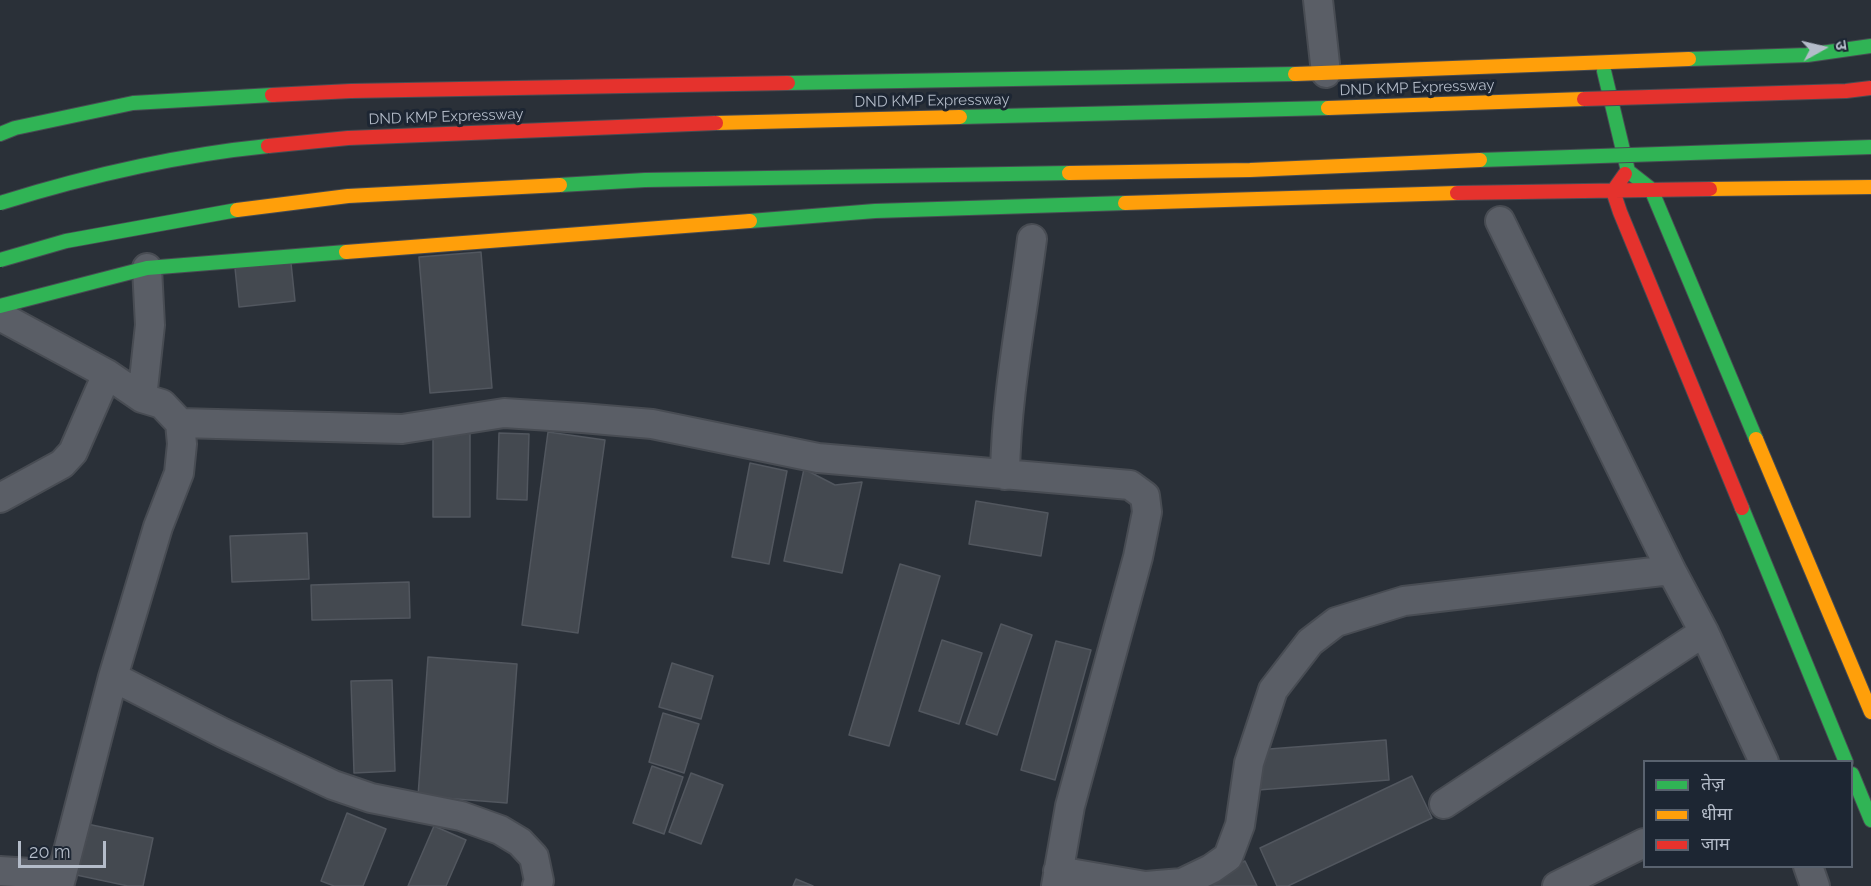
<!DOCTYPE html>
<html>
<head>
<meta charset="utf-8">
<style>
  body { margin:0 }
  #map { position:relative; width:1871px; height:886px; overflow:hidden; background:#2a3038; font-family:Raleway,"Noto Sans Devanagari",sans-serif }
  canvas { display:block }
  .legend { position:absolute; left:1643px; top:760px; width:210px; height:108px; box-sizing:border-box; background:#1d2633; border:2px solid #59626f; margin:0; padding:8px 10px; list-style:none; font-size:18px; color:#b4bcc9 }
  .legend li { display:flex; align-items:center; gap:12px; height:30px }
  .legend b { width:30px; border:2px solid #59626f }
  .north { position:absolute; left:1793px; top:18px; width:60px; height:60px; -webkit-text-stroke:4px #1d2633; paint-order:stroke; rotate:82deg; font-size:16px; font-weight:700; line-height:24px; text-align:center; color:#b4bcc9 }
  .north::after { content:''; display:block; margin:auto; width:21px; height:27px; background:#b4bcc9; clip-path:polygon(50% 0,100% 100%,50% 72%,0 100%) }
  .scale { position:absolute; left:18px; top:841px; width:88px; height:27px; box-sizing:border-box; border:3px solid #b4bcc9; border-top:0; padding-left:8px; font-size:18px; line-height:21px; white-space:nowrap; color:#b4bcc9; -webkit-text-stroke:4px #1d2633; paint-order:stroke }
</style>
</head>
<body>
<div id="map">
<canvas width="1871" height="886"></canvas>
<ul class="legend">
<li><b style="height:8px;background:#30b455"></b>तेज़</li>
<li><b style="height:8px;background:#ff9f0a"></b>धीमा</li>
<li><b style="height:8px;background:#e5322d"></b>जाम</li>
</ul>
<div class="north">उ</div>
<div class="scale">20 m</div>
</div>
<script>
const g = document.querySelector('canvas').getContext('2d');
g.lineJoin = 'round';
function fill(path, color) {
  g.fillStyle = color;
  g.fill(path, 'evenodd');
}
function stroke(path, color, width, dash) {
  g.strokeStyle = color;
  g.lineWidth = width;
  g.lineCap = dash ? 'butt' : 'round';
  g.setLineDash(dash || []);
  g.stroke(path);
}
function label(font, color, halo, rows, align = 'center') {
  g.font = font + ' Raleway,sans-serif';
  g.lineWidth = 6;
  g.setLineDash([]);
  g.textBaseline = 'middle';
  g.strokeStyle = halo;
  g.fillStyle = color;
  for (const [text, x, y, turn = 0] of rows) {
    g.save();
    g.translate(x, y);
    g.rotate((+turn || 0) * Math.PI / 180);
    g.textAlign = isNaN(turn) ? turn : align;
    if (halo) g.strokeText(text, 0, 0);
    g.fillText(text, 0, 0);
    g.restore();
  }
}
const building = new Path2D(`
  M481,252L492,388L430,393L419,257Z
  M291,263L295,301L239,307L235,268Z
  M548,432L605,440L578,633L522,625Z
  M433,433H470V517H433Z
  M499,433L529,434L527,500L497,499Z
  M750,463L787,471L769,564L732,557Z
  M804,469L835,485L862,482L842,573L784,561Z
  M976,501L1048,513L1041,556L969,544Z
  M307,533L309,579L232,582L230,536Z
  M900,564L940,576L889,746L849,735Z
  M409,582L410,618L312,620L311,585Z
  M1001,624L1032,635L997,735L966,724Z
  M942,640L982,653L959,724L919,711Z
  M1056,641L1091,650L1055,780L1021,770Z
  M428,657L517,664L507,803L418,796Z
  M672,663L713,676L701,719L659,707Z
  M392,680L395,771L354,773L351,681Z
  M663,713L699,724L684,773L649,762Z
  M1386,740L1389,780L1258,790L1256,750Z
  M652,766L683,777L664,834L633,823Z
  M691,773L723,785L701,844L669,832Z
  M1412,776L1432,818L1288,886H1277L1260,848Z
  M347,813L386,829L363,886H334L321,881Z
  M78,822L153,838L143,886H128L67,873Z
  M434,826L466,840L446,886H408Z
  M1245,861L1257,886H1195Z
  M796,879L813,886H793Z`);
const street = new Path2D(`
  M1318,0L1326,73
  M1500,221L1671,570L1704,632L1764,762
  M0,316L107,374L142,398L162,404L180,423L182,444L179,473L158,527L113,677L59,886
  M142,398L150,325L147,268
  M180,423L402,429L504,413L582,418L652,424L818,458L1130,485L1145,496L1147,512L1138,557L1070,806L1056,886
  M1005,475C1006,396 1022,318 1032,239
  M0,498L62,464L73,452L107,374
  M113,677L223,733L333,785L371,798L461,816L500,830L520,842L534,857L539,881L537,886
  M1444,804L1704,632
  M1808,866L1815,886
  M0,871L62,875
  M1058,871L1145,886
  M1146,886L1182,883L1211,869L1228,857L1240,825L1249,763L1273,690L1310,642L1336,622L1404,601L1671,570
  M1557,886L1644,843`);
const fast = new Path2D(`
  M1689,59L1807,55L1871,46
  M1604,71L1628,171L1651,189L1756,439
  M788,83L1295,74
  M0,134L15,128L133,103L272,95
  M750,221L875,211L1125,203
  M0,306L147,268L346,252
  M1742,508L1846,762
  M1852,774L1871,820`);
const slow = new Path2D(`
  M1295,74L1689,59
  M1710,189L1871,187
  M1125,203L1457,193
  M346,252L750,221
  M1756,439L1871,712`);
const jam = new Path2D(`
  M272,95L351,91L788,83
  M1625,174L1613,191L1620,212L1742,508
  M1457,193L1710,189`);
const fastBridge = new Path2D(`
  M960,117L1328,108
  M1480,160L1871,147
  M560,185L645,180L1069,173
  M0,203C87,176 178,155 268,146
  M0,260L66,241L237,210`);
const slowBridge = new Path2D(`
  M1328,108L1584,99
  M716,123L960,117
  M1069,173L1250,170L1480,160
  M237,210L348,196L560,185`);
const jamBridge = new Path2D(`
  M1584,99L1846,91L1871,88
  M268,146L348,138L716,123`);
const streetNames = [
  ["DND KMP Expressway",1417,88,-2],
  ["DND KMP Expressway",932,101,-1],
  ["DND KMP Expressway",446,117,-2]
];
fill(building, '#444950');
stroke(building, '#52575f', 1.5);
stroke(street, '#484c53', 32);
stroke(fast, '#484c53', 16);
stroke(slow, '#484c53', 16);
stroke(jam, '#484c53', 16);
stroke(street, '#5a5e66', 28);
stroke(fast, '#30b455', 14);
stroke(slow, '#ff9f0a', 14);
stroke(jam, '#e5322d', 14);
stroke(fastBridge, '#474c53', 16, []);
stroke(slowBridge, '#474c53', 16, []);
stroke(jamBridge, '#474c53', 16, []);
stroke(fastBridge, '#30b455', 14);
stroke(slowBridge, '#ff9f0a', 14);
stroke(jamBridge, '#e5322d', 14);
label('15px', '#b4bcc9', '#1d2633', streetNames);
</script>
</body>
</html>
